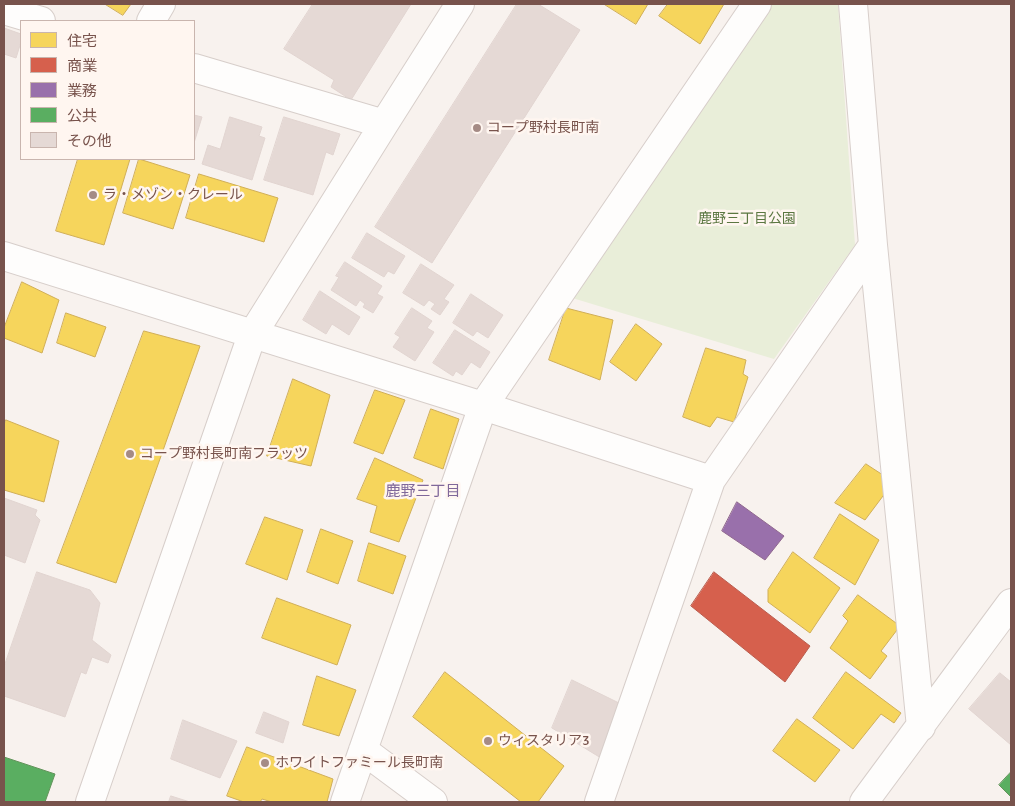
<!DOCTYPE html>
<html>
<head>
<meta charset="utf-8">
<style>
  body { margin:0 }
  #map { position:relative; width:1015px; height:806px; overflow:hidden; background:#f8f2ee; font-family:Signika,"Noto Sans JP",sans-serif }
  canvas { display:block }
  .frame { position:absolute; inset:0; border:5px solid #78534c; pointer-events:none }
  .legend { position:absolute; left:20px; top:20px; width:175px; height:140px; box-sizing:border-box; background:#fff6f0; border:1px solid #c9b5ae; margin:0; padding:6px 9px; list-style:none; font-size:15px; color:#78534c }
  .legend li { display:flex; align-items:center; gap:10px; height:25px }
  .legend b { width:25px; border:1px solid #c9b5ae }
</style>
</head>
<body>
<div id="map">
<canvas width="1015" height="806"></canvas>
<div class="frame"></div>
<ul class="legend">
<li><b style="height:14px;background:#f6d55c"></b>住宅</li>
<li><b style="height:14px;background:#d6604d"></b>商業</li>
<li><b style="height:14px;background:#9970ab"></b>業務</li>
<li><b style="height:14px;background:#5aae61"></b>公共</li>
<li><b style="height:14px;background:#e5d9d5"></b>その他</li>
</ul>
</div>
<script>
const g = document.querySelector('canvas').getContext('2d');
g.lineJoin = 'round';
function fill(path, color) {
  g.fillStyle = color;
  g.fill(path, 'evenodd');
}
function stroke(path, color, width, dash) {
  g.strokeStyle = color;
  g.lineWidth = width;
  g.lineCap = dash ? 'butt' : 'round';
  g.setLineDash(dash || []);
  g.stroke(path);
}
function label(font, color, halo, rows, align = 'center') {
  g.font = font + ' Signika,"Noto Sans JP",sans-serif';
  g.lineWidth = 5;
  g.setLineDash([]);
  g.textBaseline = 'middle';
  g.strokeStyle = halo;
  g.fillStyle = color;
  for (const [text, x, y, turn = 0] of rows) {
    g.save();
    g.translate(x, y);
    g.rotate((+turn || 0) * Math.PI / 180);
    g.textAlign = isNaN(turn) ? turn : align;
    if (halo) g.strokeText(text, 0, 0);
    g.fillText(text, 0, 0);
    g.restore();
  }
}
const green = new Path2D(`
  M769,4H838L855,245L774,359L569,297Z`);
const homes = new Path2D(`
  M105,4H131L123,15Z
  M604,4H648L636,24Z
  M668,4H724L700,44L659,16Z
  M78,159H130L104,245L56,231Z
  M139,159L190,175L173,229L123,213Z
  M199,174L278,198L264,242L186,218Z
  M22,282L59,300L42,353L4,338V328Z
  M566,308L613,320L600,380L549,360Z
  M66,313L106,327L95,357L57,343Z
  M636,324L662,344L636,381L610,362Z
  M144,331L200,346L116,583L57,563Z
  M706,348L746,360L743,374L748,377L734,422L717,417L710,427L683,417Z
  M293,379L330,395L311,466L267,456Z
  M375,390L405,400L383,454L354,443Z
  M431,409L459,419L443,469L414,458Z
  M6,420L59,441L44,502L4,490V425Z
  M375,458L423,480L399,542L370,532L377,506L357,499Z
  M866,464L886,477V492L865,520L835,503Z
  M840,514L879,540L855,585L814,558Z
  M265,517L303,530L287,580L246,564Z
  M321,529L353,541L338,584L307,572Z
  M369,543L406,556L393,594L358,581Z
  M793,552L840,588L810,633L768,602V590Z
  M858,595L900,626L881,651L887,656L870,679L830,648L848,621L843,616Z
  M277,598L351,625L337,665L262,638Z
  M445,672L564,766L538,802H521L413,717Z
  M846,672L901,713L894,723L881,714L853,749L813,718Z
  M317,676L356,690L339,736L303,725Z
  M797,719L840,750L815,782L773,751Z
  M247,747L333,779L327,802H272L262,799L260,802H244L227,796Z`);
const shops = new Path2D(`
  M714,572L810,646L785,682L691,606Z`);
const offices = new Path2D(`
  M737,502L784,536L765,560L722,531Z`);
const public = new Path2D(`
  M4,757L55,774L45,802H4Z
  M1011,772V797L999,785Z`);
const building = new Path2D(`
  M313,4H411L351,100L331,87L334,80L284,49Z
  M517,4H538L580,30L432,263L375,227Z
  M4,28L21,34V42L16,58L4,54Z
  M194,115L202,117L194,143Z
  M230,117L262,127L259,136L265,138L252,180L202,164L208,145L220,149Z
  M284,117L340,134L333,155L326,152L313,195L264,180Z
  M367,233L405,256L394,274L388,271L384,277L352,258Z
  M345,262L382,286L377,294L383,297L373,313L363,307L365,304L360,300L356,306L331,290L339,277L336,276Z
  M421,264L454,285L444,299L449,302L440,315L431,309L435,304L429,300L424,306L403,293Z
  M320,291L360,317L349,335L332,324L326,334L303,320Z
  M471,294L503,315L488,338L477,331L473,336L453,323Z
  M412,308L432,321L427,328L434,332L415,361L393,347L400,337L395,334Z
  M455,330L490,352L480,368L471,362L462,375L456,371L453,376L433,363Z
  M4,498L37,510L35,515L40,520L25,563L4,555Z
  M37,572L90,590L100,603L92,640L111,655L108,663L92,657L86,674L81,672L65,717L4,696V667Z
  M1000,673L1011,682V745L969,709Z
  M572,680L619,703L601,758L552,728Z
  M264,712L289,722L283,743L256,733Z
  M183,720L237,741L220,778L171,759Z
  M171,796L190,802H169Z`);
const street = new Path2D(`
  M853,4L873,245L921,727
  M4,10L41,21
  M151,21L161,4
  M194,68L384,124
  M4,256L483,406L711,480
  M363,750L433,802
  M90,802L252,335L384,124L460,4
  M345,802L483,406L757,4
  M599,802L711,480L873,245
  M864,802L1011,603`);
const markers = [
  [477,128,5,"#a58b85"],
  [93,195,5,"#a58b85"],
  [130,454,5,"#a58b85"],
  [488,741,5,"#a58b85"],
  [265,763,5,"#a58b85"]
];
const poiNames = [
  ["コープ野村長町南",487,128],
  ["ラ・メゾン・クレール",103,195],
  ["コープ野村長町南フラッツ",140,454],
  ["ウィスタリア3",498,741],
  ["ホワイトファミール長町南",275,763]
];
const parkNames = [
  ["鹿野三丁目公園",747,219]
];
const neighbourhoodNames = [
  ["鹿野三丁目",423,492]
];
fill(green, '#e9eed9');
fill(homes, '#f6d55c');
stroke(homes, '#d0ae57', 1);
fill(shops, '#d6604d');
stroke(shops, '#ba5c4d', 1);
fill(offices, '#9970ab');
stroke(offices, '#8f678e', 1);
fill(public, '#5aae61');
stroke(public, '#63935b', 1);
fill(building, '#e5d9d5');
stroke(building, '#e1d4d0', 1);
stroke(street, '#d7ceca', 30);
stroke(street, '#fefdfc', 28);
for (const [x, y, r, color] of markers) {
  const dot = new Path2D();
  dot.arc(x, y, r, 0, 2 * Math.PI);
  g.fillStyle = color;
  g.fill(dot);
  stroke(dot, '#fff6f0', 2);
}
label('14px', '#78534c', '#fff6f0', poiNames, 'left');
label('14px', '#5b7741', '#fff6f0', parkNames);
label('15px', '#80689a', '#fff6f0', neighbourhoodNames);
</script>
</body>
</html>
